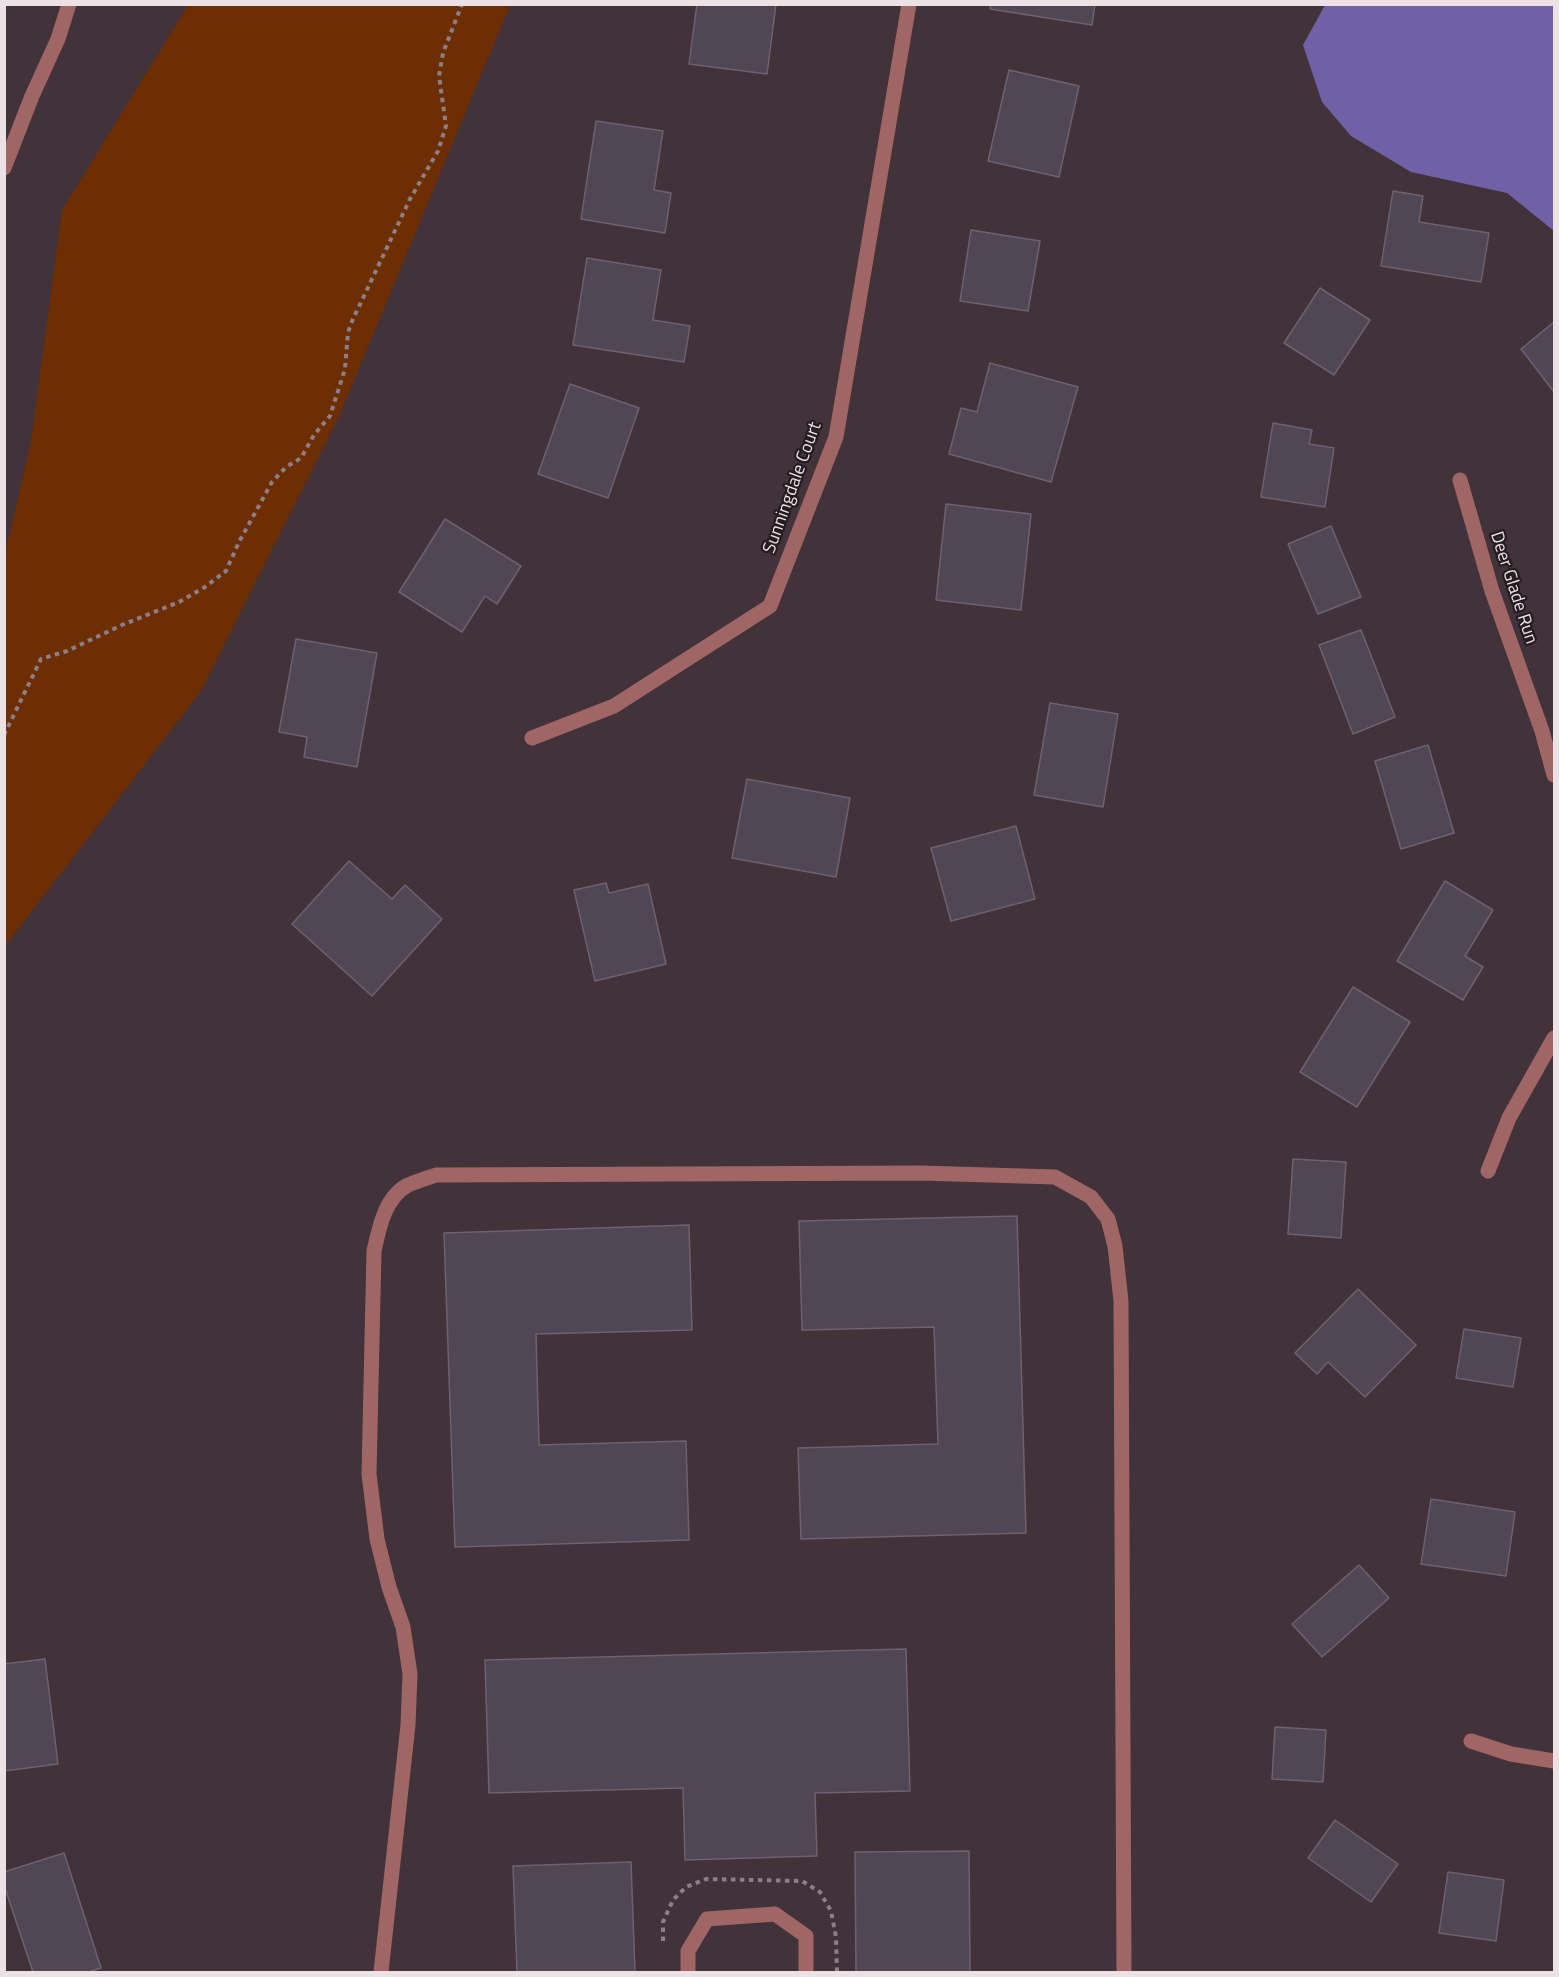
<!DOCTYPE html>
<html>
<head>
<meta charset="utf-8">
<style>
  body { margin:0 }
  #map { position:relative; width:1559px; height:1977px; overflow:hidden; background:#423239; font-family:"Titillium Web",sans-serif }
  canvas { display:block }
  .frame { position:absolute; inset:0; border:6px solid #ece2e6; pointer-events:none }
</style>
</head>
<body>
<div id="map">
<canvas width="1559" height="1977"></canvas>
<div class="frame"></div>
</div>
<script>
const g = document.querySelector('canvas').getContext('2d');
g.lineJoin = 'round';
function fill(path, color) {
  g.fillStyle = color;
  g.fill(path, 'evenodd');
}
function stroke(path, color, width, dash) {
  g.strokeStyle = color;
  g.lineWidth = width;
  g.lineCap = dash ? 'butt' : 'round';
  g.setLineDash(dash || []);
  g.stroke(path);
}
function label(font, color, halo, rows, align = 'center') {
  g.font = font + ' "Titillium Web",sans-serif';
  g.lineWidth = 4.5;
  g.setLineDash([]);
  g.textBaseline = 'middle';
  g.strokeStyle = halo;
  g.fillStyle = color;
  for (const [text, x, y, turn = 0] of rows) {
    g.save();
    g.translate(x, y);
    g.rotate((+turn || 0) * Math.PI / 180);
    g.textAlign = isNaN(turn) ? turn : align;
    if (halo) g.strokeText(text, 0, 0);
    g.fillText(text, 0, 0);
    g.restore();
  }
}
const green = new Path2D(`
  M188,5H510L340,414L201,691L5,946V554L31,441L62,210Z`);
const water = new Path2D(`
  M1325,5H1554V231L1507,193L1411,172L1351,136L1322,102L1303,45Z`);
const building = new Path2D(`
  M697,4H776L767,74L689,64Z
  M991,4H1095L1092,25L990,9Z
  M1009,70L1079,86L1059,177L988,161Z
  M596,121L663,131L654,190L671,193L665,233L581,219Z
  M1393,191L1423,196L1419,222L1489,233L1481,282L1381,266Z
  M971,230L1040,241L1028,311L960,301Z
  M587,258L661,270L653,320L690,326L684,362L573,345Z
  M1320,288L1370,320L1334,375L1284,343Z
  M1554,322V392L1521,349Z
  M990,363L1078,387L1051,482L949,454L961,408L977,412Z
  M570,384L639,408L608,498L538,474Z
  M1273,423L1312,430L1309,444L1334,448L1325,507L1261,497Z
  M946,504L1031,514L1021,610L936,600Z
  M445,519L521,566L497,604L485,596L462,632L399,592Z
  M1331,526L1361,597L1318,614L1288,544Z
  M1361,630L1395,717L1353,734L1319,645Z
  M296,639L377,653L357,767L304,757L307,737L279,732Z
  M1050,703L1118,714L1103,807L1034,795Z
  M1428,745L1454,833L1401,849L1375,761Z
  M747,779L850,798L836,877L732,858Z
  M1016,826L1035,899L951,921L931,848Z
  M349,861L392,899L405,885L442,919L372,996L292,924Z
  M1445,881L1493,910L1465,956L1483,967L1463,1000L1397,961Z
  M606,883L609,893L648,884L666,964L595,981L574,890Z
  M1353,987L1410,1022L1357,1107L1300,1072Z
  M1293,1159L1346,1162L1341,1238L1288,1234Z
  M1017,1216L1026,1533L801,1539L798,1448L938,1444L934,1327L802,1330L799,1221Z
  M689,1225L692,1330L536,1334L539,1445L686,1441L689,1540L455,1547L444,1233Z
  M1358,1289L1416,1345L1365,1397L1328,1362L1317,1374L1295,1353Z
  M1464,1329L1521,1338L1513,1387L1456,1378Z
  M1431,1499L1515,1512L1506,1576L1421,1564Z
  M1359,1565L1389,1598L1322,1657L1292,1624Z
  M906,1649L910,1791L815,1793L817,1856L685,1860L683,1788L489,1793L485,1660Z
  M45,1659L58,1764L4,1771V1664Z
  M1275,1727L1326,1730L1323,1782L1272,1779Z
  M1335,1820L1398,1864L1371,1902L1308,1858Z
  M969,1851L970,1972H856L855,1852Z
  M64,1853L101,1968L88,1972H33L4,1885V1872Z
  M631,1862L635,1972H517L513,1866Z
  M1448,1872L1504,1880L1496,1941L1439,1933Z`);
const path = new Path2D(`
  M4,735L41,659L67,651L122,625L179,602L205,587L226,571L239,542L272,482L286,467L301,458L314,435L330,416L345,369L348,332L353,319L410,199L438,151L446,126L439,76L443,53L462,4
  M663,1941V1922L673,1900L686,1887L706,1879L802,1881L820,1892L831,1911L836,1937L837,1972`);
const minor = new Path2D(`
  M4,168L32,96L58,39L69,4
  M1460,480L1492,591L1542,731L1554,775
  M532,738L614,706L770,606L836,437L909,4
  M1488,1171L1509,1118L1554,1038
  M1471,1741L1511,1754L1554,1761
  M381,1972L408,1725L410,1674L403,1627L389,1587L377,1539L369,1474L374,1251C379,1228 385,1197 408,1185C417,1181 427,1178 436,1175L921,1173L1055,1177L1091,1197L1108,1219L1115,1246L1121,1301L1124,1972
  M688,1972V1951L707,1919L775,1914L806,1936V1972`);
const streetNames = [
  ["Sunningdale Court",793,488,-70],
  ["Deer Glade Run",1513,588,72]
];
fill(green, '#6d2e03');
fill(water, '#7060a6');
fill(building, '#514653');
stroke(building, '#6e6270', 1.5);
stroke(path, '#8d7f85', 4, [4.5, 4.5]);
stroke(minor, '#a06666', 15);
label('18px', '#ece2e6', '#241c20', streetNames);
</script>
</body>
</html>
